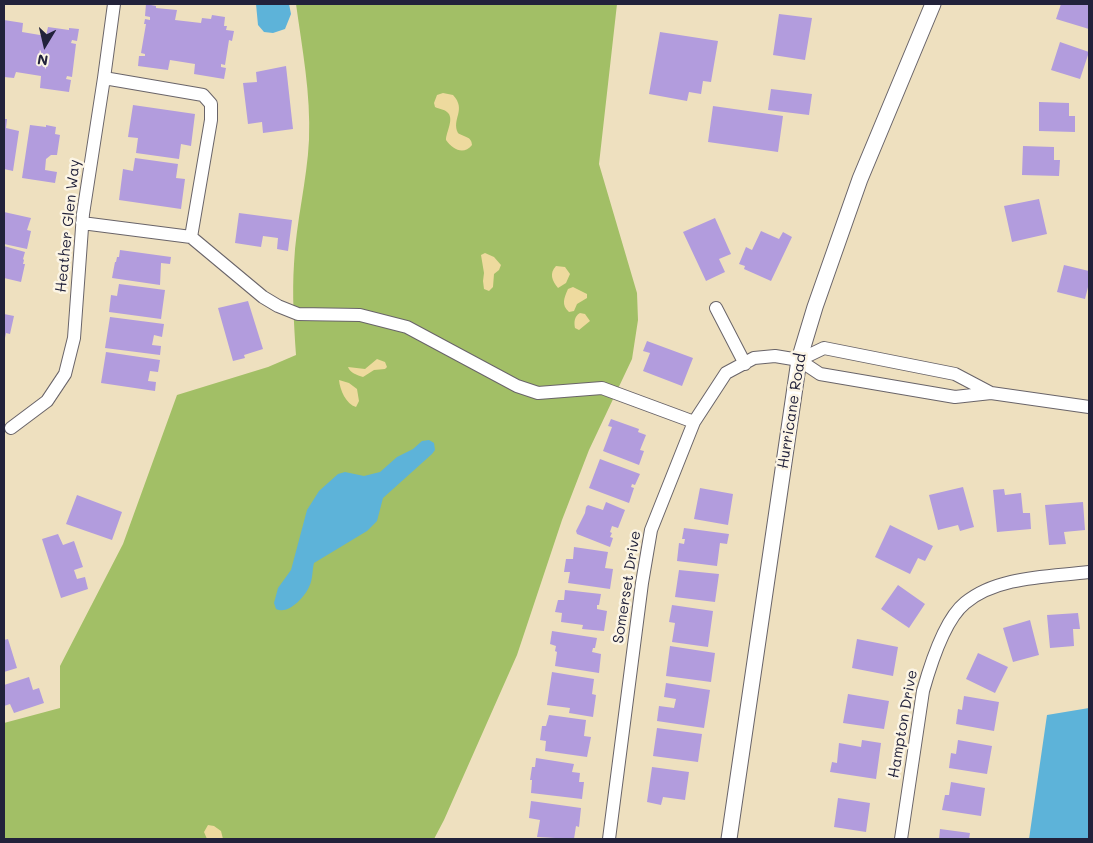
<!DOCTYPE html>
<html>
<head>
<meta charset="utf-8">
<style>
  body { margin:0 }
  #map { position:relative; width:1093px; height:843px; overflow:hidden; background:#eee0bf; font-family:Mali,sans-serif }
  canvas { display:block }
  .frame { position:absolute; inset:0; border:5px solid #22223b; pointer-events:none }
  .north { position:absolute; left:20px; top:20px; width:50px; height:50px; -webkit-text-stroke:4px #fcf5e5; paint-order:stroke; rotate:189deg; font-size:14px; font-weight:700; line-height:20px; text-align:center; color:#22223b }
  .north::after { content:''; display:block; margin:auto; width:18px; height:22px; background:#22223b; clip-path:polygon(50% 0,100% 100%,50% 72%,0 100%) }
</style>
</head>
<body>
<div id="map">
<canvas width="1093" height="843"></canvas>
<div class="frame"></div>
<div class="north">N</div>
</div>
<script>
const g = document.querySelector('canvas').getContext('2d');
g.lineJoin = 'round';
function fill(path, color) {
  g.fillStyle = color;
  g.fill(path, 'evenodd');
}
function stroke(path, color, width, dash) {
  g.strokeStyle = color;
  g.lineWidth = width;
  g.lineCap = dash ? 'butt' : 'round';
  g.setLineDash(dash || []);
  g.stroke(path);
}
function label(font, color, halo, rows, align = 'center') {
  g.font = font + ' Mali,sans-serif';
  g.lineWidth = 5;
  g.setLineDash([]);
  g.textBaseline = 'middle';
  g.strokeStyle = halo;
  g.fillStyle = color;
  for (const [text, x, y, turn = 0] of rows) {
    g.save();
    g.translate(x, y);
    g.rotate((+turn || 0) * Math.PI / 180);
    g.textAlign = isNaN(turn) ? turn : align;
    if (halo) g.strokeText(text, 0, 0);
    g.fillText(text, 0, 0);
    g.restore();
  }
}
const green = new Path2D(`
  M296,4H617L599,164L637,293L638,320L632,359L589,450L562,520L517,655L444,820L434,839H4V723L60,708V666L123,544L177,395L268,367L296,355C294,325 292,294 294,264C296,222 307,181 309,140C311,94 302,48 296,4Z`);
const sand = new Path2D(`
  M443,93L453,95C467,110 451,119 458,133C463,137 472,136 472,145C464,155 453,150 446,140C446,132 455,118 447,112C444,109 439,109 435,107L434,103L437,95Z
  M485,253L494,257L501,265L499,270L494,274L493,287L489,291L484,289L483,281L484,273L481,255Z
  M556,266L565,267L570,274L566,283L558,288C552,281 549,273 556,266Z
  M573,287L587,294V298L577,304L574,311L569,312C561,305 564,298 568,289Z
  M580,313L585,314L590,321L579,330L575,328C574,323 574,316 580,313Z
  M377,359L385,362L387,367L385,369L374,370L363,377C357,375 350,373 348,367L365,369Z
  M339,380L349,383L357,389L359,401L356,407C346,404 340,390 339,380Z
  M208,825L214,826L221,831L223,839H207L204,832Z`);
const water = new Path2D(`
  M256,4H289L291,14L285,29L273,33L264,32L258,25Z
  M429,440L434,443L435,450L432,454L383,498L377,521L367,531L314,563C312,571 313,579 309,587C304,598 288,615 276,609L274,603L278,588L291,570L307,510L319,491L338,474L345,472L364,476L380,472L397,457L413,449L422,441Z
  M1089,708V839H1029L1047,715Z`);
const building = new Path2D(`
  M146,4L156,6V8L177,10L175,20L201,23L202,18L211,19L212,15L225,17L224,26H227L226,30L234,31L232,41L229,40L225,65L221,64V67L226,68L224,79L194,74L195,64L170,60L168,70L138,66L139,56H145V54L141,53L146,24H144L145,19L150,20V17L145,16Z
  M1061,4H1089V29L1056,19Z
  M779,14L812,18L805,60L773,55Z
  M4,20L23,23L22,32L46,36L48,27L69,30V28L79,29L77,41L72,40L71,43L76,44L72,77L67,76L66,79L71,80L69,92L40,88L41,76L16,72L14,78L4,77Z
  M660,32L718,41L711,82L703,81L701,94L689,92L687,101L649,94Z
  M1060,42L1089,52L1080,79L1051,70Z
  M286,66L293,129L263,133L262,122L248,124L243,83L257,82L256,72Z
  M771,89L812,94L809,115L768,110Z
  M1039,102L1069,103V116H1075V132L1039,131Z
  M133,105L195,114L191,146L181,144L179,159L136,153L138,138L128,137Z
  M713,106L783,116L778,152L708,142Z
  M4,119H7L6,128L19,131L13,171L4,169Z
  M30,125L46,127V125L56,127L55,134L60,135L57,155H51L46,159L45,170L57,172L55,183L22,178Z
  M1023,146L1054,147V160H1060L1059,176L1022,175Z
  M135,158L178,164L176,178L185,179L181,209L119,200L123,169L133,171Z
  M1039,199L1047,234L1012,242L1004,206Z
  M4,212L31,218L27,230L31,231L27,249L4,244Z
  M239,213L292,220L288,251L277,249L278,238L263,236L261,247L235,243Z
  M715,218L731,254L719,259L725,272L706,281L683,232Z
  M761,231L779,239L783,232L792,237L771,281L744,269L745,266L739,264L746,247L752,250Z
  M4,246L25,252L23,259L24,260L23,264H25L21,282L4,278Z
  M120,250L171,257L170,264L161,263L160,285L112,278L115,262H116L117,257H119Z
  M1064,265L1089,271V283L1085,299L1057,292Z
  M119,284L165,290L161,319L109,312L111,295L117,296Z
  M248,301L263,349L244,355L245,358L233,361L218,308Z
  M4,314L14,316L10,334L6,333L5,338Z
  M110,317L164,324L162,337L154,335L152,345L161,346L160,355L105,348Z
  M647,341L693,358L682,386L643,371L650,353L643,351Z
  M106,352L160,360L158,372L150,371L148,381L156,382L155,391L101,383Z
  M611,419L639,429L638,432L646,435L640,450L644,451L639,465L603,451L612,427L608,426Z
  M600,459L640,474L635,485L632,484L631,487L634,488L629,503L589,488Z
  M963,487L974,527L960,531L958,525L938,530L929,495Z
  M700,488L733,494L728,525L694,519Z
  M1004,489L1005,495L1021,493L1023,513H1030L1031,529L997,532L993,490Z
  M77,495L122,512L112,540L66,524Z
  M606,502L625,510L618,528L612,526L610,532L612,533L610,537L613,538L610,547L577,534L576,531L585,513L586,507L588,505L603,510Z
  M1083,502L1085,530L1064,532L1066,544L1049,545L1045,505Z
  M890,525L933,546L925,561L918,558L910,574L875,557Z
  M684,528L729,534L727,544L720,543L717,566L677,561L679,543L684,544L685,539H682Z
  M58,534L63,545L74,541L83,567L74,570L77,579L85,577L88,589L61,598L42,539Z
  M574,547L608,552L605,568L613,569L610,589L568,583L570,572H564L566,559H573Z
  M679,570L719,574L715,602L675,597Z
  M898,585L925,604L909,628L881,609Z
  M565,590L601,594L599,605H597V609L607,611L604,631L582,629L583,625L561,622L562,613L555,612L558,600H564Z
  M672,605L713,611L708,647L672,642L675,623L669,622Z
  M1078,613L1080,629H1073L1074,646L1050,648L1047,615Z
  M1030,620L1039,655L1013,662L1003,628Z
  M552,631L597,638L595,648H593L592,652L601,654L599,673L555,666L557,652L555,651L556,646L550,644Z
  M8,639L17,668L4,672V640Z
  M857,639L898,647L893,676L852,668Z
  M670,646L715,653L711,682L666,676Z
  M978,653L1008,667L995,693L966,679Z
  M552,672L594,679L592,694L596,695L593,717L569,713L570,708L547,705Z
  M29,677L33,690L39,688L44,703L14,713L10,704L4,706V685Z
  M666,683L710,690L704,728L657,721L659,706L674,708L676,699L664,697Z
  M848,694L889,701L884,729L843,723Z
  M964,696L999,702L994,731L956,724L958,709L962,710Z
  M549,715L586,720L584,736L591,737L587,757L545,751L546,741L540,740L542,726H546Z
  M657,728L702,734L698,762L653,756Z
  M862,740L881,743L876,779L830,772L832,762L837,763L839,743L861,747Z
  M958,740L992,746L987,774L949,768L951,753L956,754Z
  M536,758L574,764L572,772L580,773L579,782H584L582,799L531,793L532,780H530L532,767H535Z
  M652,767L689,772L685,800L663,797L661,805L647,802Z
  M951,782L985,788L981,816L942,810L945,795H949Z
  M838,798L870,803L866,832L834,827Z
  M531,801L581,808L579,827L576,826L574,839L537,837L540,820L529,818Z
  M940,829L970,833L969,839H939Z`);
const minor = new Path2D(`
  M104,78L203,95L211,104V120L191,237
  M82,223L191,237L263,297L278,306L298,314L360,315L407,327L517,386L538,393L602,388L694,422
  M716,308L745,364
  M799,360L824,348L955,374L991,393
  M11,428L47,401L65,374L74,338L83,214L104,78L114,4
  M609,839L642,583L651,530L694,422L726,373L754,358L775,356L799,360L820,374L955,397L991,393L1089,407
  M901,839L923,691C930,666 944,620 965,603C997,576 1049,577 1089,572`);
const tertiary = new Path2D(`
  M729,839L799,360L815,307L860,179L933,4`);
const streetNames = [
  ["Heather Glen Way",68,226,-84],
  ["Hurricane Road",792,411,-81],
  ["Somerset Drive",627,587,-81],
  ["Hampton Drive",903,724,-80]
];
fill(green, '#a2bf66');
fill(sand, '#eeda9e');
fill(water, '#5db3d9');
fill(building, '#b29cdd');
stroke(minor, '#696469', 14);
stroke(tertiary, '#696469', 17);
stroke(minor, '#fff', 12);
stroke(tertiary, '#fff', 15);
label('15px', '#22223b', '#fcf5e5', streetNames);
</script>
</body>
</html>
